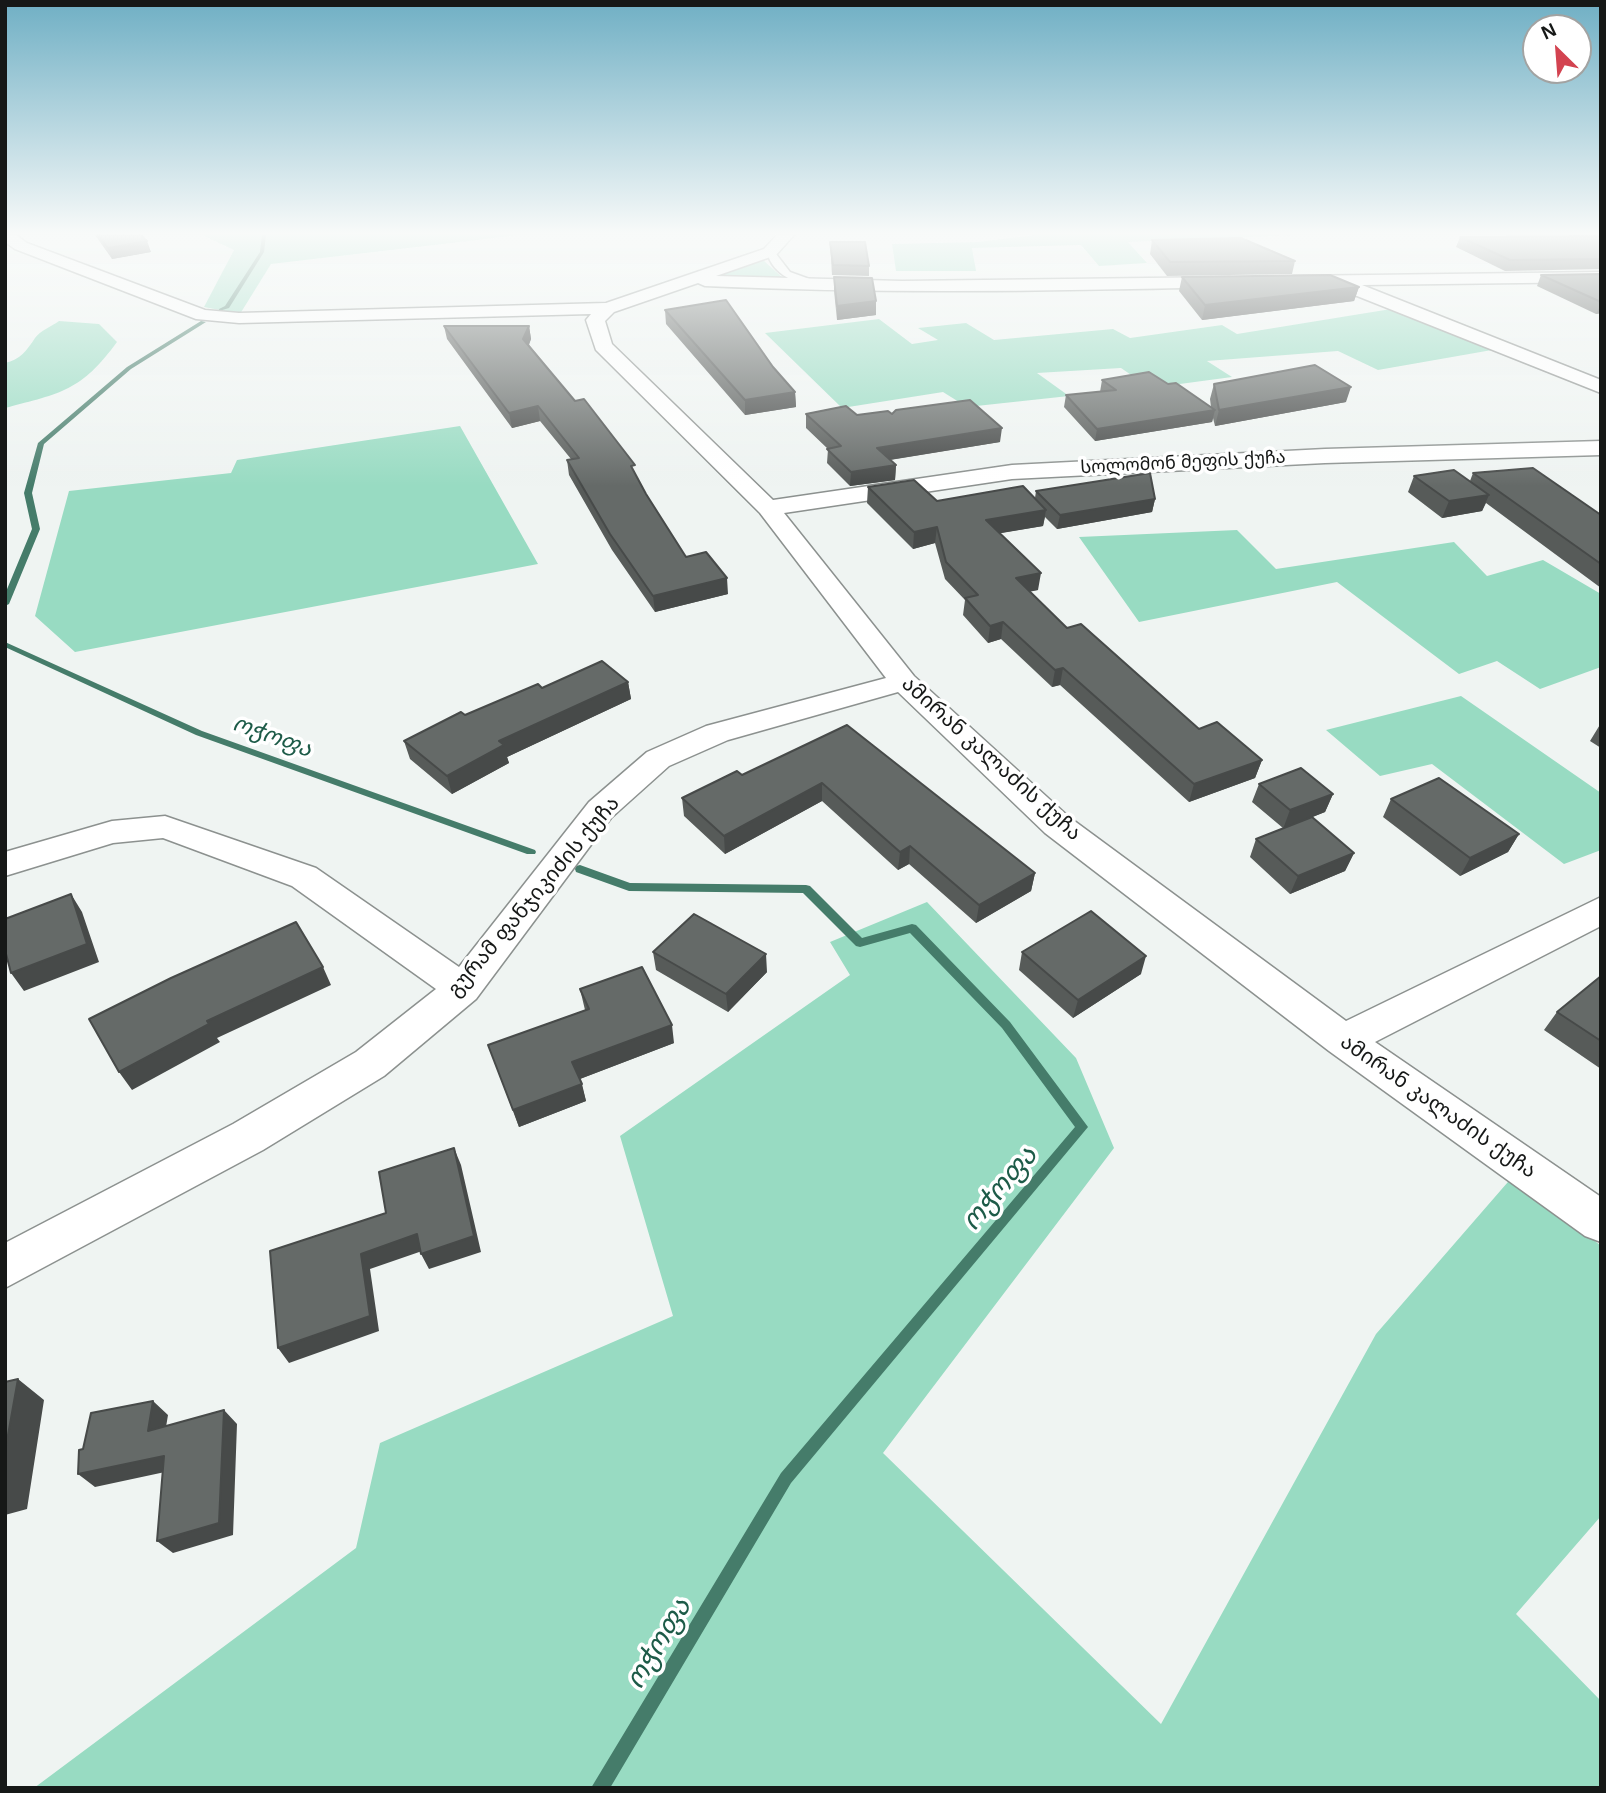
<!DOCTYPE html>
<html>
<head>
<meta charset="utf-8">
<style>
  body { margin:0 }
  #map { position:relative; width:1606px; height:1793px; overflow:hidden; background:#eff4f2; font-family:Helvetica,sans-serif }
  canvas { display:block }
  .frame { position:absolute; inset:0; border:7px solid #161817; pointer-events:none }
  .north { position:absolute; left:1522px; top:14px; width:70px; height:70px; box-sizing:border-box; background:#fff; border:2px solid #a2a3a2; border-radius:50%; rotate:335deg; font-size:19px; font-weight:700; line-height:28px; text-align:center; color:#161817 }
  .north::after { content:''; display:block; margin:auto; width:24px; height:32px; background:#d34350; clip-path:polygon(50% 0,100% 100%,50% 72%,0 100%) }
</style>
</head>
<body>
<div id="map">
<canvas width="1606" height="1793"></canvas>
<div class="frame"></div>
<div class="north">N</div>
</div>
<script>
const g = document.querySelector('canvas').getContext('2d');
g.lineJoin = 'round';
function fill(path, color) {
  g.fillStyle = color;
  g.fill(path, 'evenodd');
}
function stroke(path, color, width, dash) {
  g.strokeStyle = color;
  g.lineWidth = width;
  g.lineCap = dash ? 'butt' : 'round';
  g.setLineDash(dash || []);
  g.stroke(path);
}
function label(font, color, halo, rows, align = 'center') {
  g.font = font + ' Helvetica,"Noto Sans Georgian",sans-serif';
  g.lineWidth = 7;
  g.setLineDash([]);
  g.textBaseline = 'middle';
  g.strokeStyle = halo;
  g.fillStyle = color;
  for (const [text, x, y, turn = 0] of rows) {
    g.save();
    g.translate(x, y);
    g.rotate((+turn || 0) * Math.PI / 180);
    g.textAlign = isNaN(turn) ? turn : align;
    if (halo) g.strokeText(text, 0, 0);
    g.fillText(text, 0, 0);
    g.restore();
  }
}
const green = new Path2D(`
  M202,235H520L271,264L240,314L204,307L234,250Z
  M1034,235H1298L1128,242L1147,263L1099,266L1081,245L972,248L976,271H896L892,244L977,242Z
  M763,260L783,278L723,277L719,274Z
  M1391,309L1492,350L1378,370L1338,351L1207,361L1232,377L1150,388L1121,368L1037,373L1069,396L967,407L943,392L842,408L765,333L879,319L912,344L938,340L918,328L966,323L994,340L1113,329L1130,338L1222,325L1237,334Z
  M59,321L99,324L117,342C81,391 62,393 5,408V363C20,360 27,350 35,338C40,331 52,326 59,321Z
  M460,426L538,564L75,652L35,616L69,491L231,473L237,460Z
  M1237,530L1276,569L1454,542L1487,576L1543,560L1601,594V667L1540,689L1497,661L1459,674L1337,582L1139,622L1079,537Z
  M1461,696L1601,793V850L1564,864L1432,764L1380,776L1326,730Z
  M927,902L1076,1058L1114,1148L883,1453L1161,1724L1376,1334L1514,1175L1601,1246V1516L1516,1614L1601,1701V1788H34L356,1548L380,1443L673,1316L620,1136L850,975L830,942Z`);
const stream = new Path2D(`
  M262,235H266L264,252L229,308L219,311V309L225,306L260,252Z
  M201,321L206,322L131,369L44,444L32,493L40,529L9,604L5,606V594L32,529L24,493L38,443L127,367Z
  M5,642L202,731L535,850L536,852L535,854H527L196,735L5,647Z
  M580,865L630,883L806,885L810,886L862,938L912,924L916,925L1010,1022L1088,1127L791,1483L610,1788H591L781,1473L1075,1127L1002,1028L910,933L860,947L856,946L803,893L629,891L576,872L575,869L576,866Z`);
const service = new Path2D(`
  M767,250H773L790,272L815,281V285C795,286 769,271 767,250Z`);
const minor = new Path2D(`
  M5,235H16L27,243L205,310L239,313L606,303L764,249L777,235H794L776,255L716,276L902,281L1230,277L1239,282L1230,287C1055,291 880,294 705,286L698,283L614,312L605,321L612,344L773,500L1012,465L1325,449L1601,441V455L1325,463L1012,479L784,513L914,676L1069,817L1346,1021L1601,897V926L1375,1042L1601,1197V1242L1585,1236L1329,1051L1045,833L898,692L728,740L669,766L611,818L476,999L384,1076L263,1150L5,1288V1243L233,1124L356,1052L436,989L292,886L163,838L113,843L5,876V852L112,821L165,816L316,868L459,967L589,802L647,752L706,726L886,678L760,513L596,350L586,320L591,314L239,323L196,319L15,249L5,242Z
  M1601,272V282L1362,285L1601,380V393L1342,290L1340,286H1293L1284,281L1293,276Z`);
const wall = new Path2D(`
  M95,235H141L151,252L112,259Z
  M1601,236V269L1505,271L1456,247L1460,237Z
  M1152,240L1295,261L1292,274L1167,276L1150,254Z
  M830,242L869,266V276L832,275Z
  M1601,274V313L1596,314L1537,286L1541,275Z
  M834,277L876,315L837,320L834,291Z
  M1182,277L1359,287L1354,301L1202,320L1179,291Z
  M665,310L773,367L795,392L796,407L745,415L666,324Z
  M444,326H529L531,339L529,345L636,475L646,494L686,557L728,594L655,612L612,550L569,475L567,460L571,459L540,421L512,428L447,339Z
  M1102,380L1168,384L1211,407L1210,399L1214,384L1346,402L1215,426L1213,418L1212,422L1095,441L1064,407L1066,395L1100,392Z
  M806,414H892L1000,442L890,460L896,465L895,480L850,486L827,463L828,449L806,428Z
  M1473,473L1601,515V588L1486,503L1482,511L1442,518L1408,492L1414,476L1470,481Z
  M868,487L937,501L1035,498L1036,491L1155,499L1152,512L1057,529L1045,517L1043,526L1000,533L1038,590L1030,591L1067,628L1199,729L1262,760L1255,778L1189,802L1060,685L1052,687L1001,639L988,643L963,615L965,600L945,579L935,543L913,549L867,503Z
  M628,682L631,699L507,757L509,763L452,794L410,759L404,741L465,715L542,688Z
  M1601,723V748L1590,741Z
  M847,725L1035,873L1031,891L976,923L909,864L898,870L822,801L725,854L684,816L682,798L742,775Z
  M1259,784L1333,794L1325,812L1312,817L1354,853L1345,871L1290,894L1250,857L1256,839L1283,828L1252,802Z
  M1391,799L1519,834L1508,852L1460,876L1383,817Z
  M653,952L767,972L728,1012L656,970Z
  M1022,952L1141,974L1073,1018L1019,970Z
  M1601,976V1069L1544,1030L1557,1012Z
  M580,989L674,1043L580,1079L586,1101L519,1127L488,1045L585,1010Z`);
const shadedWall = new Path2D(`
  M147,241L151,252L112,259L108,248Z
  M1359,287L1354,301L1202,320L1205,305Z
  M876,301V315L837,320V306Z
  M1601,304V313L1596,314Z
  M529,326L531,339L525,353L523,339Z
  M1351,387L1346,402L1215,426L1219,410Z
  M795,392L796,407L745,415V400Z
  M538,406L540,421L512,428L509,413Z
  M1215,410L1212,422L1095,441L1097,429Z
  M1002,428L1000,442L876,462L877,448Z
  M896,465L895,480L850,486L851,472Z
  M1489,495L1482,511L1442,518L1449,501Z
  M1155,499L1152,512L1057,529L1060,515Z
  M1046,510L1043,526L984,536L986,520Z
  M937,527L935,543L913,549L914,532Z
  M1041,573L1038,590L1014,595L1016,578Z
  M727,578L728,594L655,612L653,596Z
  M1003,622L1001,639L988,643L990,626Z
  M1063,668L1060,685L1052,687L1055,670Z
  M628,682L631,699L507,757L509,763L452,794L447,776L499,741Z
  M1262,760L1255,778L1189,802L1194,784Z
  M822,783V801L725,854L724,836Z
  M1333,794L1325,812L1283,829L1290,810Z
  M1519,834L1508,852L1460,876L1470,858Z
  M910,846L909,864L898,870L900,852Z
  M1354,853L1345,871L1290,894L1298,876Z
  M1035,873L1031,891L976,923L979,905Z
  M71,894L82,912L99,962L24,991L11,973Z
  M766,954L767,972L728,1012L726,994Z
  M1146,956L1141,974L1073,1018L1078,1000Z
  M323,967L331,985L217,1038L220,1042L132,1090L119,1072L207,1021Z
  M672,1025L674,1043L577,1080L572,1062Z
  M582,1084L586,1101L519,1127L513,1110Z
  M454,1148L461,1165L481,1252L429,1269L421,1254Z
  M417,1234L425,1250L370,1269L379,1331L289,1363L278,1348L361,1254Z
  M18,1379L44,1400L27,1509L5,1515V1452Z
  M153,1401L168,1415L163,1445L148,1431Z
  M224,1410L237,1424L233,1535L173,1553L157,1541Z
  M164,1456L179,1469L95,1487L78,1474Z`);
const building = new Path2D(`
  M98,235H141L147,241L108,248Z
  M1601,236V259L1510,260L1460,237Z
  M1241,238L1295,261L1170,262L1152,240Z
  M830,242H865L869,266L833,265Z
  M1601,274V302L1541,275Z
  M1330,275L1359,287L1205,305L1182,277Z
  M834,277L872,278L876,301L837,306Z
  M726,300L773,367L795,392L745,400L665,310Z
  M444,326H529L523,339L575,401L584,399L635,465L631,466L646,494L686,557L706,552L727,578L653,596L610,534L567,460L579,458L538,406L509,413Z
  M1315,365L1351,387L1219,410L1214,384Z
  M1149,372L1168,384L1176,383L1215,410L1097,429L1066,395L1116,390L1102,380Z
  M970,400L1002,428L877,448L896,465L851,472L827,449L841,446L806,414L846,406L857,415L888,411L892,414L896,410Z
  M1533,468L1601,515V564L1473,473Z
  M1454,470L1489,495L1449,501L1414,476Z
  M1150,473L1155,499L1060,515L1036,491Z
  M914,480L937,501L1023,486L1046,510L986,520L1041,573L1016,578L1067,628L1081,624L1199,729L1217,722L1262,760L1194,784L1063,668L1055,670L1003,622L990,626L965,598L978,595L946,562L937,527L914,532L868,487Z
  M602,661L628,682L499,741L504,745L447,776L404,741L461,712L465,715L538,684L542,688Z
  M847,725L1035,873L979,905L910,846L900,852L822,783L724,836L682,798L737,771L742,775Z
  M1301,768L1333,794L1290,810L1259,784Z
  M1439,778L1519,834L1470,858L1391,799Z
  M1312,817L1354,853L1298,876L1256,839Z
  M71,894L87,944L11,973L5,950V919Z
  M1091,911L1146,956L1078,1000L1022,952Z
  M694,914L766,954L726,994L653,952Z
  M296,922L323,967L207,1021L209,1024L119,1072L89,1019L171,978Z
  M642,967L672,1025L572,1062L582,1084L513,1110L488,1045L589,1009L580,989Z
  M1601,976V1041L1557,1012Z
  M454,1148L474,1236L421,1254L417,1234L361,1254L370,1316L278,1348L270,1251L386,1213L379,1172Z
  M18,1379L5,1452V1382Z
  M153,1401L148,1431L224,1410L219,1523L157,1541L164,1456L78,1474L79,1450L83,1449L91,1413Z`);
const farStreetnames = [
  ["სოლომონ მეფის ქუჩა",1183,463,-3]
];
const streetNames = [
  ["ამირან კალაძის ქუჩა",991,759,42],
  ["გურამ ფანჯიკიძის ქუჩა",534,897,-50],
  ["ამირან კალაძის ქუჩა",1438,1107,35]
];
const waterNames = [
  ["ოჭოფა",272,737,20]
];
const nearWaternames = [
  ["ოჭოფა",1000,1189,-50],
  ["ოჭოფა",659,1644,-59]
];
fill(green, '#98dbc2');
fill(stream, '#457c6a');
stroke(service, '#8c918f', 3);
stroke(minor, '#8c918f', 3);
fill(service, '#fff');
fill(minor, '#fff');
fill(wall, '#575b59');
fill(shadedWall, '#474a49');
fill(building, '#656a68');
stroke(building, '#474a49', 2);
const sky = g.createLinearGradient(0, 0, 0, 486);
sky.addColorStop(0, '#6fafc4');
sky.addColorStop(0.48, '#f8faf9');
sky.addColorStop(1, '#f8faf900');
g.fillStyle = sky;
g.fillRect(0, 0, 1606, 486);
label('18px', '#161817', '#fff', farStreetnames);
label('21px', '#161817', '#fff', streetNames);
label('italic 23px', '#1d5b48', '#fff', waterNames);
label('italic 28px', '#1d5b48', '#fff', nearWaternames);
</script>
</body>
</html>
